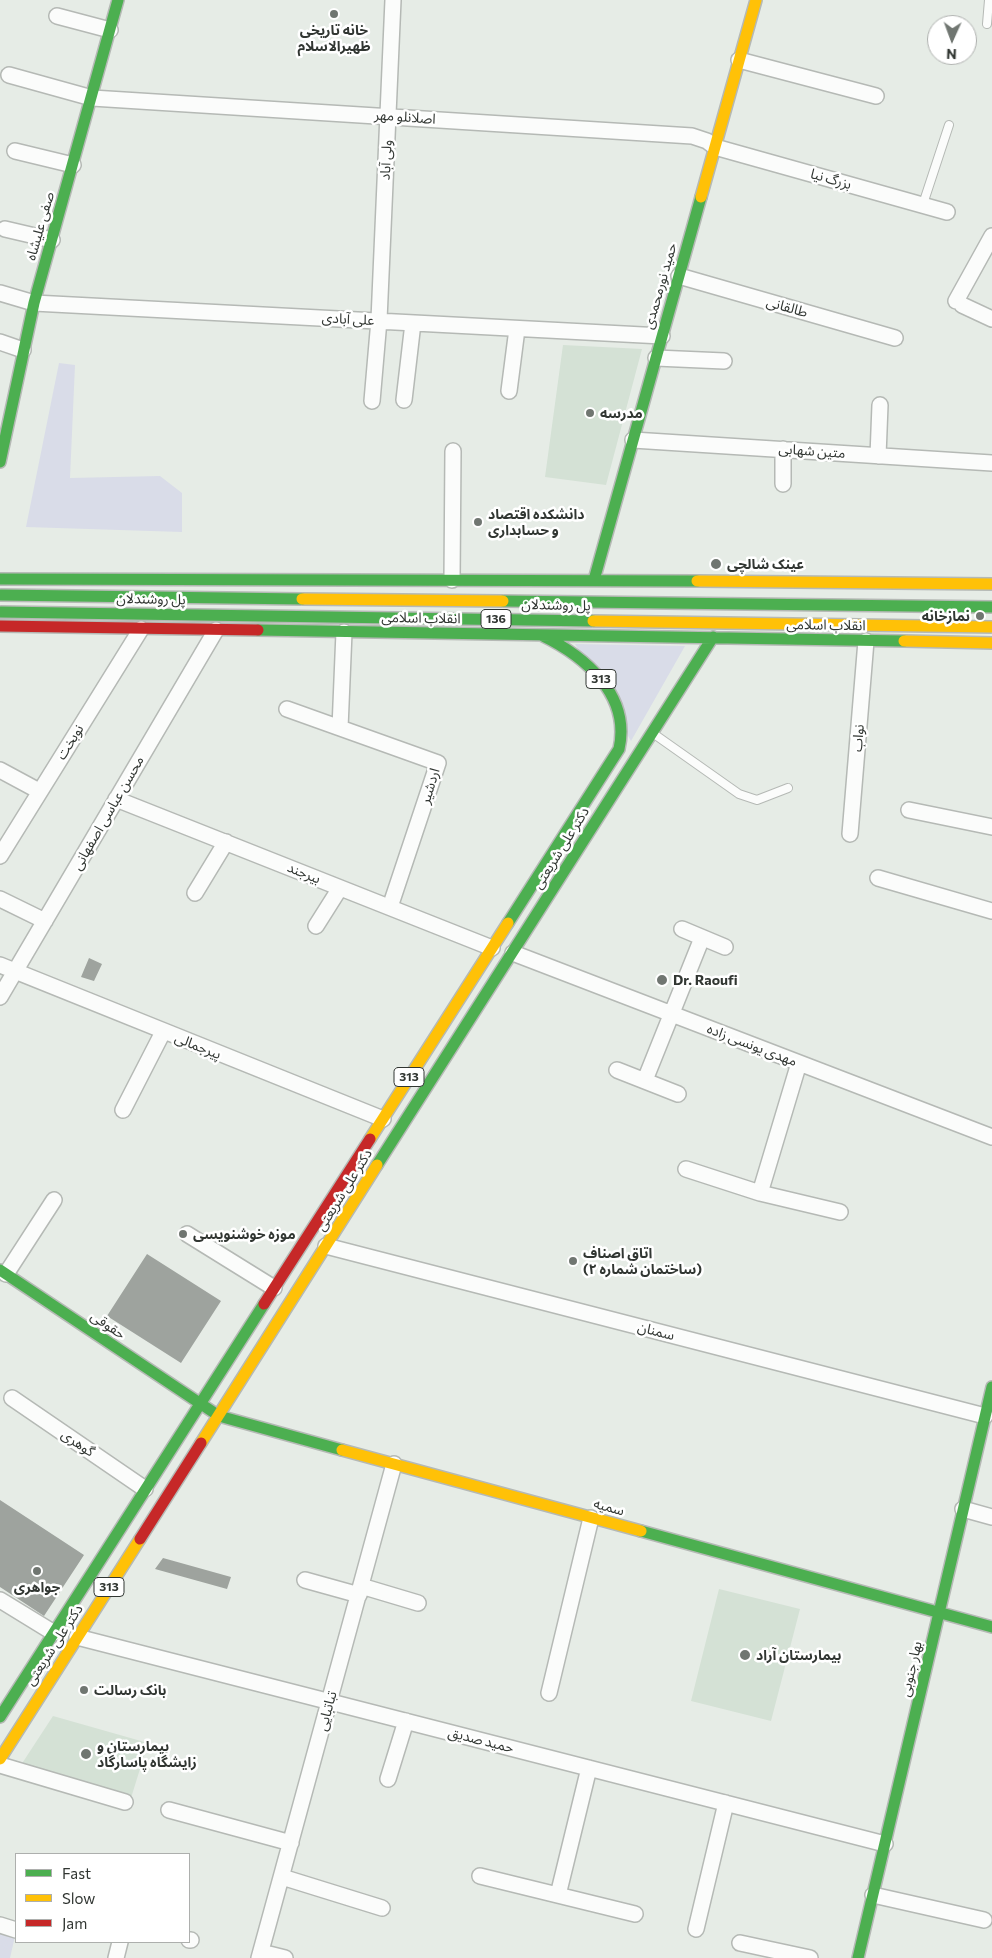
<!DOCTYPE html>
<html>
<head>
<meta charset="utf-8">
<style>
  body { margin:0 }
  #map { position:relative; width:992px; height:1958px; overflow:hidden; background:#e6ece6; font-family:Commissioner,sans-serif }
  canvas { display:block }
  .legend { position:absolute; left:15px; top:1853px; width:175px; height:90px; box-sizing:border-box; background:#fff; border:1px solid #adafad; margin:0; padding:6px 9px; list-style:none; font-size:15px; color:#313632 }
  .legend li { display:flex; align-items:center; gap:10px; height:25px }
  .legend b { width:25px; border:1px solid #adafad }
  .north { position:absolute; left:927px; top:15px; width:50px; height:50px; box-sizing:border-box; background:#fff; border:1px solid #adafad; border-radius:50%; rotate:182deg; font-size:14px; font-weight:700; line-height:20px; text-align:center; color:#313632 }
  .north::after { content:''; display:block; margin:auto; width:18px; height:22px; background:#707671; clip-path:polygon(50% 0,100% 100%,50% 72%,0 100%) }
</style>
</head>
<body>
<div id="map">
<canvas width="992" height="1958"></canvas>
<ul class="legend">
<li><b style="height:6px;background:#4caf50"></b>Fast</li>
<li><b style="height:6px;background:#ffc107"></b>Slow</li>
<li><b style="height:6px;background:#c62828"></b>Jam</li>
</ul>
<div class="north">N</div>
</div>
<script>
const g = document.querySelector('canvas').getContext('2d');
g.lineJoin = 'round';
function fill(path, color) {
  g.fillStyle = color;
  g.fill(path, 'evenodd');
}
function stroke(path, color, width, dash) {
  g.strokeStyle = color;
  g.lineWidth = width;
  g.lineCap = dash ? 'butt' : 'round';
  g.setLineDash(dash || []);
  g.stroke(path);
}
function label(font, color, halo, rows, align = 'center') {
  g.font = font + ' Commissioner,"Noto Sans Arabic",sans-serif';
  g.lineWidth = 5;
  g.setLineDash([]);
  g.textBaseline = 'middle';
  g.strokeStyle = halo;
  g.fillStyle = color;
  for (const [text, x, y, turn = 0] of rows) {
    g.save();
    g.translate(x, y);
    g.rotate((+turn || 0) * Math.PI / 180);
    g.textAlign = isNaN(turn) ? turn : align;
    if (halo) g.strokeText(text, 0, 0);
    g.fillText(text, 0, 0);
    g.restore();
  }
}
const built = new Path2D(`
  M563,345L642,349L606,485L545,477Z
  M719,1589L800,1609L771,1721L691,1701Z
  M53,1716L148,1743L131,1798L21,1765Z`);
const green = new Path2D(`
  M59,363L75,365L70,478L160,476L182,493V532L26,527Z
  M575,644L685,646L631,741Z
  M0,1931L15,1936L10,1958H0Z`);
const building = new Path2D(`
  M89,958L102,964L94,981L81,977Z
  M147,1254L221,1301L181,1363L107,1316Z
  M0,1500L84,1555L44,1616L0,1587Z
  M163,1558L231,1577L227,1589L155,1569Z`);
const lane = new Path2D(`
  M987,24L989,0
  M923,204L949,125
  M654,734L739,794L757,800L788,788`);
const street = new Path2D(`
  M57,16L110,30
  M739,60L876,96
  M9,75L92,98L692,136L707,141L715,147L947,212
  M15,151L73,165
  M5,229L52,240
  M679,276L895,338
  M0,293L34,303L662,336
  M956,301L992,236
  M962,305L992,319
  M0,342L23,350
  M656,358L724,361
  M509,391L517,329
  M404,400L413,323
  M372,401L379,320L393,0
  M633,440L992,463
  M878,456L880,405
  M783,484V449
  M452,580L453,451
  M287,709L438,763L390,907
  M340,728L344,632
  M0,770L39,791
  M116,799L492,948
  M909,810L992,827
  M850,834L866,641
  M0,856L141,629
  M878,878L992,911
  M195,893L226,842
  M0,899L45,921
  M316,926L340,888
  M682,929L725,947
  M513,953L992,1137
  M0,965L383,1119
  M0,997L216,630
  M617,1070L678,1094
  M645,1080L702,938
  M123,1110L163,1032
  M686,1169L760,1193L840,1212
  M760,1193L799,1063
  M187,1234L274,1288
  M326,1246L985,1416
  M6,1274L54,1200
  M12,1398L145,1489
  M963,1509L992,1517
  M305,1580L359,1595
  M361,1586L418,1603
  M0,1600L54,1633
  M77,1637L885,1844
  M549,1693L591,1518
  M0,1765L125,1802
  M388,1779L406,1721
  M169,1810L291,1843
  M480,1876L635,1914
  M282,1877L382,1908
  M558,1895L589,1768
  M873,1895L984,1920
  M0,1925L16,1930
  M696,1929L726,1803
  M189,1940H191
  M740,1943L810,1958
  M261,1952L285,1958
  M116,1958L120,1942
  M259,1958L394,1464`);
const fast = new Path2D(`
  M0,462L34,303L118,0
  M0,579L697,581
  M594,580L701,197
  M258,630L904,641
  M508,923L619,749C631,695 585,656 541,635
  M377,1165L713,637
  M0,1270L219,1416L342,1450
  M641,1531L992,1627
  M0,1717L264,1304
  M858,1958L992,1387`);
const slow = new Path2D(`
  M701,197L756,0
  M697,581L992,584
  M904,641L992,643
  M370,1139L508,923
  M201,1443L377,1165
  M342,1450L641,1531
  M0,1759L140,1539`);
const jam = new Path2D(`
  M0,626L258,630
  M264,1304L370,1139
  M140,1539L201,1443`);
const fastBridge = new Path2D(`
  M0,595L302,599
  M503,601L992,607
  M0,612L593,621`);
const slowBridge = new Path2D(`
  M302,599L503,601
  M593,621L992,627`);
const markers = [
  [334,14,5,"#707671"],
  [590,413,5,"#707671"],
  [478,522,5,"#707671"],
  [716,564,6,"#707671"],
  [980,616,5,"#707671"],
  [662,980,6,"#707671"],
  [183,1234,5,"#707671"],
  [573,1261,5,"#707671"],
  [37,1571,5,"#707671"],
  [745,1655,6,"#707671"],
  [84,1690,5,"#707671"],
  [86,1754,6,"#707671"]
];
const shields = [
  [496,619,30],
  [601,679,30],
  [409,1077,30],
  [109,1587,30]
];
const shieldNames = [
  ["136",496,619],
  ["313",601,679],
  ["313",409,1077],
  ["313",109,1587]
];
const poiNames = [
  ["خانه تاریخی",334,30,"center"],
  ["ظهیرالاسلام",334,46,"center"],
  ["مدرسه",600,413],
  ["دانشکده اقتصاد",488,514],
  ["و حسابداری",488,530],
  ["عينک شالچی",727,564],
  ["نمازخانه",970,616,"right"],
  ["Dr. Raoufi",673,980],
  ["موزه خوشنویسی",193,1234],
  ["اتاق اصناف",583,1253],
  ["(ساختمان شماره ۲)",583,1269],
  ["جواهری",37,1587,"center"],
  ["بیمارستان آراد",756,1655],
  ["بانک رسالت",94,1690],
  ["بیمارستان و",97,1746],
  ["زایشگاه پاسارگاد",97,1762]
];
const streetNames = [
  ["اصلانلو مهر",405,117,4],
  ["ولی آباد",386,160,-87],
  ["بزرگ نیا",831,179,16],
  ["صفی علیشاه",40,226,-74],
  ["حمید نورمحمدی",660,286,-74],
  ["طالقانی",787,307,16],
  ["علی آبادی",348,319,3],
  ["متین شهابی",812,451,4],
  ["پل روشندلان",151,599,1],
  ["پل روشندلان",556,605,1],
  ["انقلاب اسلامی",421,618,1],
  ["انقلاب اسلامی",826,625,1],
  ["نواب",858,738,-85],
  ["نوبخت",70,742,-58],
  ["اردشیر",430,786,-73],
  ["محسن عباسی اصفهانی",108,813,-60],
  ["دکتر علی شریعتی",561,848,-58],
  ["بیرجند",304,873,22],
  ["مهدی یونسی زاده",752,1045,21],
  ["پیرجمالی",198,1046,22],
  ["دکتر علی شریعتی",344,1190,-58],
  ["حقوقی",108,1325,34],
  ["سمنان",656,1331,14],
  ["گوهری",78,1443,34],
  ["سمیه",609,1507,15],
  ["دکتر علی شریعتی",54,1645,-57],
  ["بهار جنوبی",911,1669,-77],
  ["تباتبایی",327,1711,-75],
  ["حمید صدیق",481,1740,14]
];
fill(built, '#d4e1d5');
fill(green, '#d9dce8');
fill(building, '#9ea39e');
stroke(lane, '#b5b9b5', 10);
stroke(street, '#b5b9b5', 18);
stroke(fast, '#b5b9b5', 14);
stroke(slow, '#b5b9b5', 14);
stroke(jam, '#b5b9b5', 14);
stroke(lane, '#fbfcfb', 8);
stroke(street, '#fbfcfb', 15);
stroke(fast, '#4caf50', 11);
stroke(slow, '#ffc107', 11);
stroke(jam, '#c62828', 11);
stroke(fastBridge, '#b5b9b5', 14, []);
stroke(slowBridge, '#b5b9b5', 14, []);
stroke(fastBridge, '#4caf50', 11);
stroke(slowBridge, '#ffc107', 11);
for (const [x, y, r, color] of markers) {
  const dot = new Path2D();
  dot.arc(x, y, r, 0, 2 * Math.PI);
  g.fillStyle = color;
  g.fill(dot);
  stroke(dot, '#fff', 2);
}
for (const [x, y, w] of shields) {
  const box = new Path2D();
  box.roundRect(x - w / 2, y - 9.5, w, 19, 4);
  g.fillStyle = '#fff';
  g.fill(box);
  stroke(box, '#313632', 1);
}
label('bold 12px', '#313632', null, shieldNames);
label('bold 14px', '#313632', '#fff', poiNames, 'left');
label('14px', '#313632', '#fff', streetNames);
</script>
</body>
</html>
